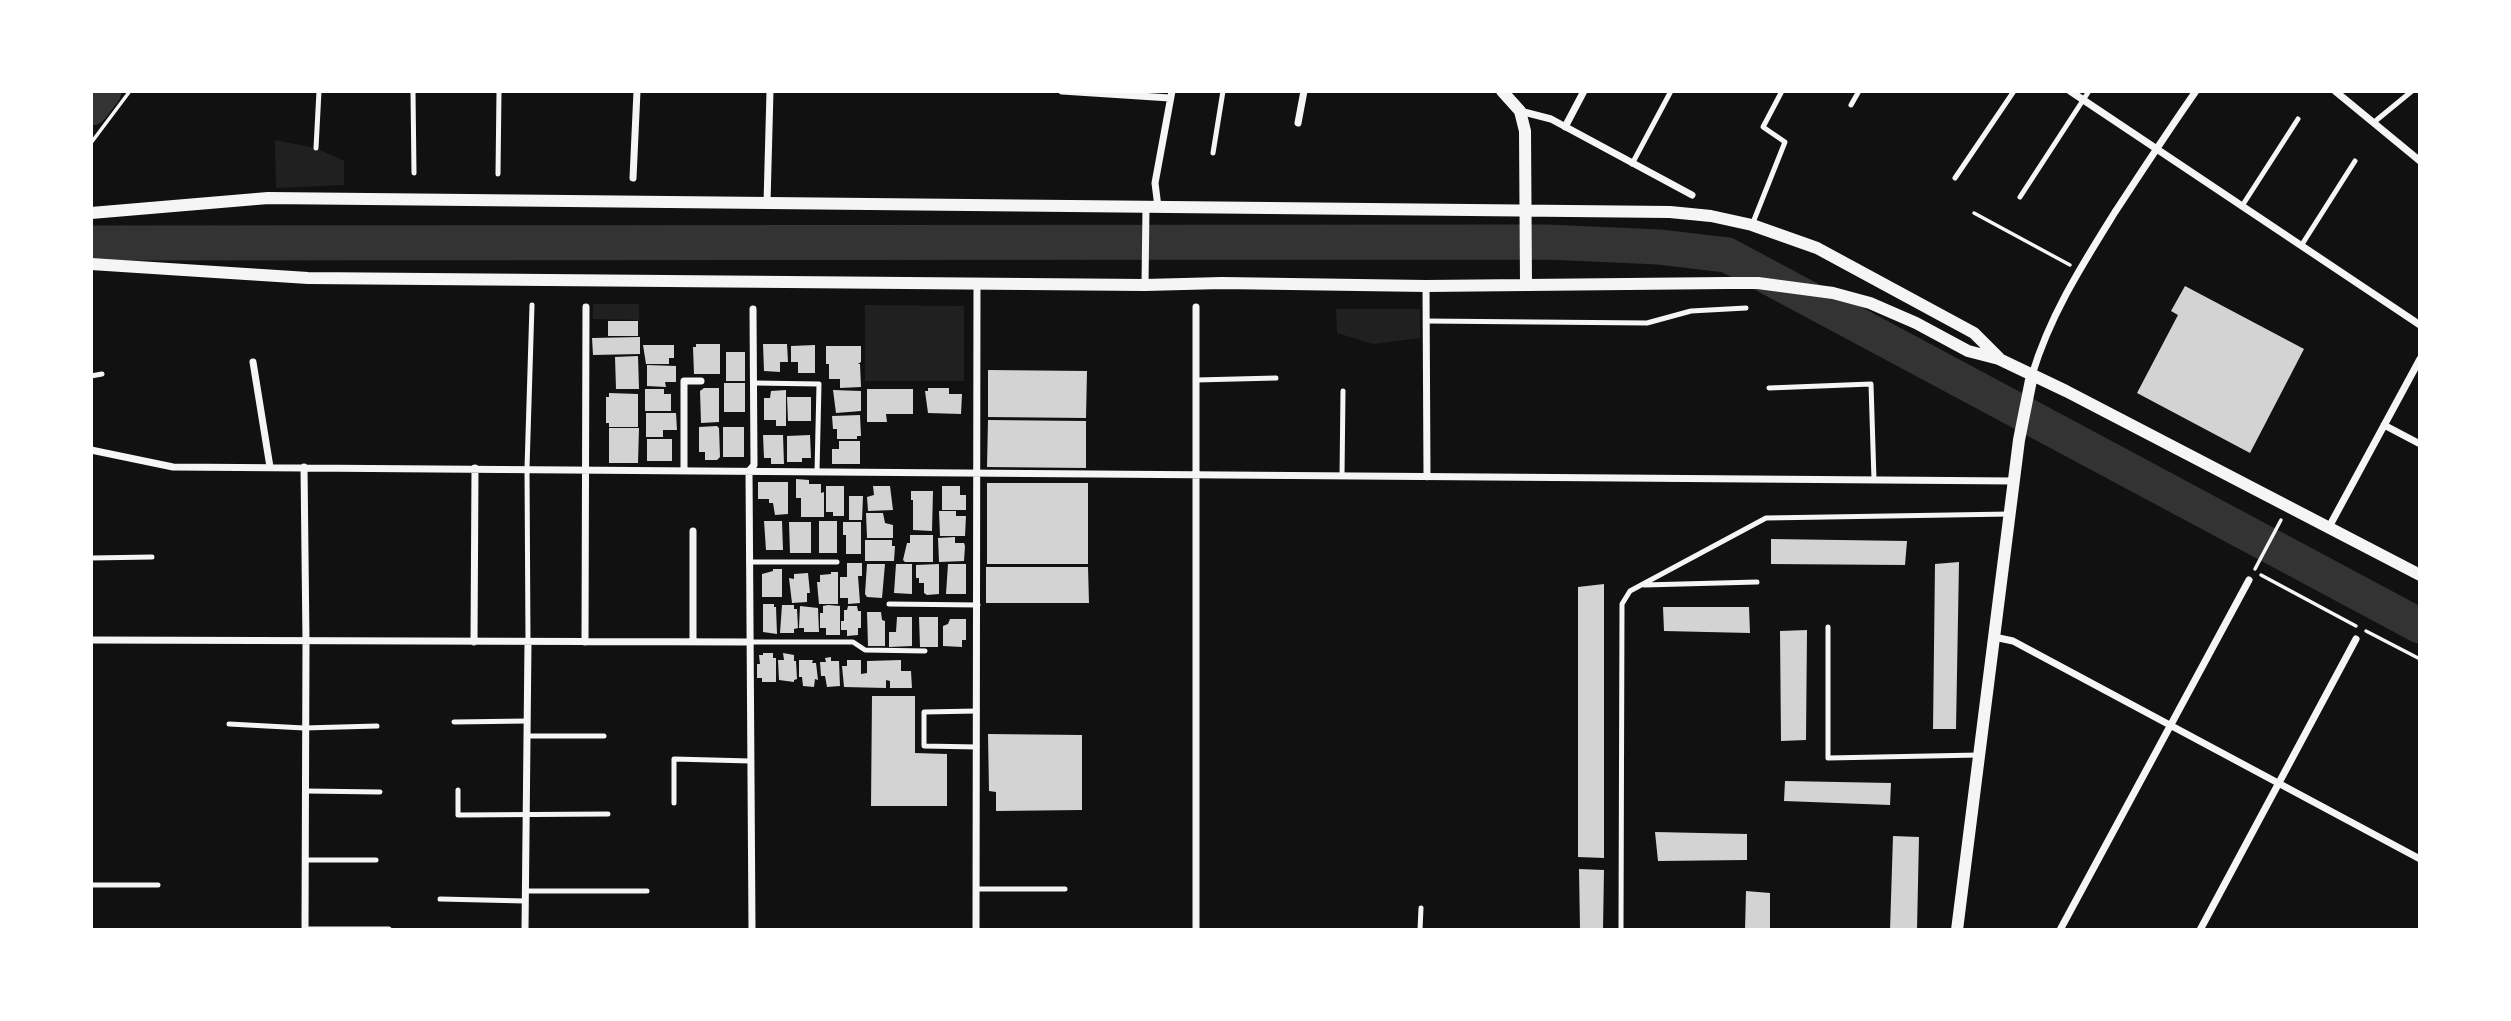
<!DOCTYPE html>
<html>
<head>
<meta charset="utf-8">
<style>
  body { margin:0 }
  #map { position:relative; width:2511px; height:1021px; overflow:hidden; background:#111; font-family:"DejaVu Sans",sans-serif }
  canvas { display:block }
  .frame { position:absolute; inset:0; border:93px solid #fff; pointer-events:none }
</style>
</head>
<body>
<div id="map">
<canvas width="2511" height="1021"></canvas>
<div class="frame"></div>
</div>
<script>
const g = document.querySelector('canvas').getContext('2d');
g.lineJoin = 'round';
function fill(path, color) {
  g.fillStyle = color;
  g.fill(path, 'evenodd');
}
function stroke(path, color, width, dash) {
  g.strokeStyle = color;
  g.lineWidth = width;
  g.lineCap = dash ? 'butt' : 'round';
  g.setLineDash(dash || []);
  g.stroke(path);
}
const green = new Path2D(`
  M275,140L316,148L344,161V185L276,188Z
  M593,304H639V320L593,319Z
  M865,305L964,306V381H865Z
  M1336,309H1420V338L1373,344L1337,333Z`);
const river = new Path2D(`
  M91,108L104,91
  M91,243L1546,242L1659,247L1727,255L2420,626`);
const building = new Path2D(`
  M2185,286L2304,349L2250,453L2137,393L2178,315L2171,311Z
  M608,321H638V336H608Z
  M640,337V354L593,355L592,338Z
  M696,344H720V374H694L693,347H696Z
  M763,344H787L788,362H780V372L764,371Z
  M643,345H674V358H669V364H646Z
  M815,345V373H798V362H791V346Z
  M826,346H861V362L858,364H860L861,387L840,388V379H829V364H826Z
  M726,352H745V381H726Z
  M638,356L639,389H616L615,357Z
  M647,365L676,366V382H665L666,387L647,386Z
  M988,370L1087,371L1086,418L988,417Z
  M724,383H745V412H724Z
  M704,388H719V422L701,423L700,391Z
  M928,388H949V394H962L961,414L928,413L925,391H928Z
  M645,389H664V394H671V411H645Z
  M867,389H913V414H886L887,422H867Z
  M786,390V426H776V420H764V398H770L771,391Z
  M833,390L861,391V411L836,413Z
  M609,393L638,394V427H609V423H606V397H609Z
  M787,397H811V421H788Z
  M646,413H676L677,430H663V437H646Z
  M860,415L861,436H857V439H837V429H833L832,416Z
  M988,420L1086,421V468L987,467Z
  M717,426L719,428L720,457L717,460H705V452H699V427Z
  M723,427H744V457H723Z
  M609,428H639L638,463H609Z
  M763,435H783L784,464H771V458H764Z
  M810,435L811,458H802V462H787V436Z
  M647,439H672V461H647Z
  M839,441H860V464H832V449H839Z
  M796,479L809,480V484H821V493L824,492V517H801V498H796Z
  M758,482H788V514L775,515L773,503H769V499H758Z
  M987,483H1088V564H987Z
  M826,486H844V516H833V512H826Z
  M873,486H890L893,510L868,511L867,497L874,495Z
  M942,486H960V495H966V510H942Z
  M911,491H933L932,531L913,530V500H911Z
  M849,496H863L862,520H849Z
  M939,511H956V516H966L965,536H940Z
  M866,513H883L885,523L893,525V538H867Z
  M764,521H782L783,550H766Z
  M819,521H837V553H819Z
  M789,522H811V553H790Z
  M843,522H861V554H846V535H843Z
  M910,535H933V562H905L903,560L907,543H910Z
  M955,537V543H964L965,546L964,561L939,562L938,538Z
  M1771,539L1907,541L1905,565L1771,564Z
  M865,540H892V546H895L894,561H865Z
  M1959,562L1956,729H1933L1935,564Z
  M847,563H862V576H858L860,603L848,604V598H840V577H847Z
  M867,564H885L882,598L867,597L865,594Z
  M896,564H912V594L894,593Z
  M939,564V594L927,595L924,593V583H919V578H916V565Z
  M948,564H966V594H946Z
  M986,567H1088L1089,603H986Z
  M773,569H782V597H762V574L773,571Z
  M831,572H838V604H819L817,582H820V575L831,574Z
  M808,573L810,593H807V602L792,603L789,578L794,579V574Z
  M1604,584V858L1578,857V587Z
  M763,604H774V607H776L777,634L763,632Z
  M782,605H794V609H797L798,628L794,629V633H780Z
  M828,605L840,606V635H826V628H820V613H823V606Z
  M800,606L818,608L819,632H804V628H799Z
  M848,606H857L858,611H861V628H858V635L847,636V630H841V621H844V610H847Z
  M1663,607H1749L1750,633L1664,631Z
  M867,612H881L882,620L885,621V646H868Z
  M897,617H912V646L889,647V632H896Z
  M919,617H938V647H920Z
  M950,619H966V640H962V647L943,646V626L948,624Z
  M1807,630L1806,740L1781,741L1780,631Z
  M763,653H773V658H776V682H762V678H757V664H760L759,655H763Z
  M783,653L794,655V661H796L797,679L794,680V682L779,680L778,660H784Z
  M831,657V661H839L840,686L827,687L825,676H821L820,662H826L825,658Z
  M799,660H813L812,663H816L818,680L815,679L814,687L803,686L802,677H799Z
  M847,660H861V674L867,673V661L901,660V671H911L912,688H890V681L886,680V688L844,687L842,666H847Z
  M872,696H915V753L947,754V806H871Z
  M988,734L1082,735V810L996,811V792L989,791Z
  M1785,781L1891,783L1890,805L1784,801Z
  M1655,832L1747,834V860L1658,861Z
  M1893,836L1919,837L1917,930H1890Z
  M1579,869L1604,870L1603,930H1580Z
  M1746,891L1770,893V930H1745Z`);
const path = new Path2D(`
  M91,143L130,91
  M1974,213L2070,265
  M2255,569L2281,520
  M2261,575L2356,626
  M2366,631L2420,659`);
const service = new Path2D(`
  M413,91L414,173
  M1851,105L1859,91
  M2373,123L2412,91
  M316,148L319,91
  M1213,153L1223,91
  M1632,164L1671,91
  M498,174L499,91
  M1955,178L2014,91
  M2020,197L2089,91
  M2242,206L2298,119
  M1752,225L1785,142L1763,127L1782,91
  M2301,246L2355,161
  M1426,321L1647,323L1691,311L1746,308
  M91,376L102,374
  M1196,380L1276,378
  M755,383L819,384L817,472
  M1769,388L1871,384L1874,480
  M1342,476L1343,391
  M91,558L152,557
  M749,562H837
  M1644,585L1757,582
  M889,604L978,605
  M1828,627V758L1979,755
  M528,642L527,468L532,305
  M749,642H853L865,650L925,651
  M454,722L527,721
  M229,724L304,728L377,726
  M527,736H604
  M977,747L924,746V712L977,711
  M458,790V815L608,814
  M306,791L380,792
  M674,803V759L750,761
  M305,860H376
  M91,885H158
  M976,889H1065
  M526,891H647
  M440,899L525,901
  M305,929H389
  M1420,930L1421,908
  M1621,930L1622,604L1630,591L1766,518L2010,514`);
const minor = new Path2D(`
  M1062,91L1170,98
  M2070,91L2420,325
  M2335,91L2420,161
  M1520,111L1551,119L1692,195
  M1298,123L1304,91
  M1565,127L1584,91
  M633,178L637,91
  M767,203L770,91
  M1158,207L1155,183L1172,91
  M1145,285L1146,207
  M1426,286L1427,477
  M1196,307V930
  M253,362L270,467
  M2032,375C2050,315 2082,265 2115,212C2142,171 2168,131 2196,91
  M2384,425L2420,444
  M91,450L173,467L2014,481
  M304,467L306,641L305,930
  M684,470V381H701
  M2329,527L2420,359
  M1994,637L2013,641L2420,859
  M91,640L749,642
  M474,642L475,468
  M585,642L586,307
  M693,642V531
  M525,930L528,642
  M752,930L749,471L754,465L753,309
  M976,930L977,283
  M2060,930L2249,580
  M2200,930L2356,639`);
const tertiary = new Path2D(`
  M1502,91L1520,111L1525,131L1526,285
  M91,213L268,198L1670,212L1711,216L1752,225L1817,248L1974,333L1999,358
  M91,264L308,278L1145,285L1222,283L1426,286L1727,283H1758L1833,293L1870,303L1916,323L1968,351L1999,359L2066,391L2420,575
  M1957,930L2019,440L2032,375`);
fill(green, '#202020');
stroke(river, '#333', 35);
fill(building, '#d3d3d3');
stroke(path, '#f5f5f5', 3.5);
stroke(service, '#f5f5f5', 5);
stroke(minor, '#f5f5f5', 7);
stroke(tertiary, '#f5f5f5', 12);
</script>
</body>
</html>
